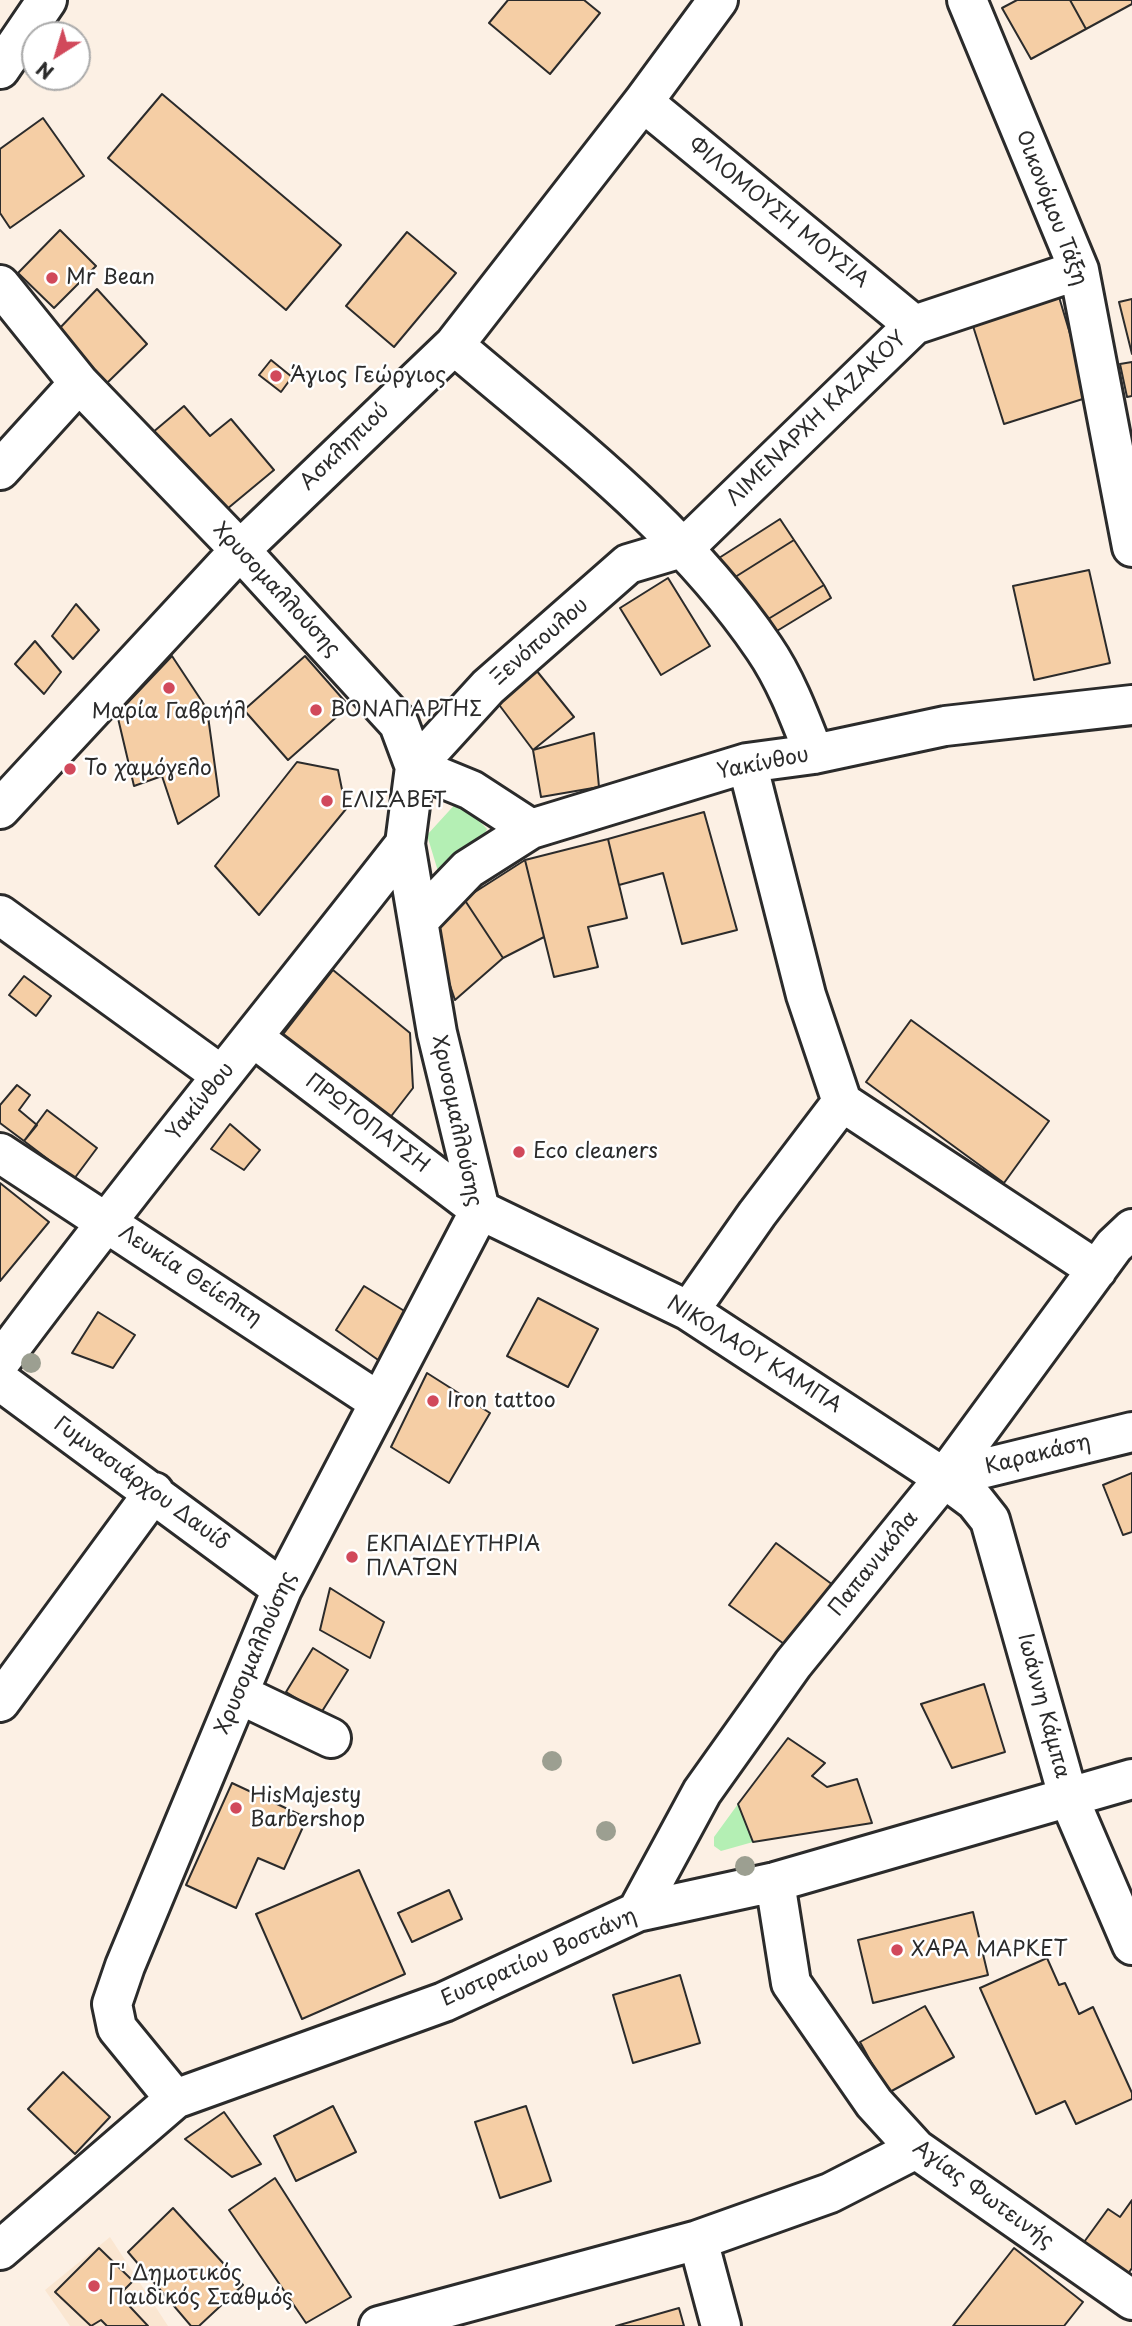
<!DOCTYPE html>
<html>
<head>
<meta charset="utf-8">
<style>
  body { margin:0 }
  #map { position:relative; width:1132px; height:2326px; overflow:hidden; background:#fcf0e4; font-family:"Playpen Sans",sans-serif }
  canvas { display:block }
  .north { position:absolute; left:21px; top:21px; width:70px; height:70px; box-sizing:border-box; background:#fff; border:2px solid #aaa; border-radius:50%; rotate:217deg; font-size:19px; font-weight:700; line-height:28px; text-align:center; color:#2b2b2b }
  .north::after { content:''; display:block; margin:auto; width:24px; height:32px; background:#d1495b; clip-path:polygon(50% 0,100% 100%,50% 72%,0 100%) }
</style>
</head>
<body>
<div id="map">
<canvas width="1132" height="2326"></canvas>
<div class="north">N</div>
</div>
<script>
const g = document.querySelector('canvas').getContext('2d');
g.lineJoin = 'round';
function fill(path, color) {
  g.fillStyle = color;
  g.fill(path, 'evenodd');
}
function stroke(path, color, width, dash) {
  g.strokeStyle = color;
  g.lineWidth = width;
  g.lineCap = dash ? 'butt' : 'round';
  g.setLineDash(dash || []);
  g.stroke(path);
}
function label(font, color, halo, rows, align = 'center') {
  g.font = font + ' "Playpen Sans",sans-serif';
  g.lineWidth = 5;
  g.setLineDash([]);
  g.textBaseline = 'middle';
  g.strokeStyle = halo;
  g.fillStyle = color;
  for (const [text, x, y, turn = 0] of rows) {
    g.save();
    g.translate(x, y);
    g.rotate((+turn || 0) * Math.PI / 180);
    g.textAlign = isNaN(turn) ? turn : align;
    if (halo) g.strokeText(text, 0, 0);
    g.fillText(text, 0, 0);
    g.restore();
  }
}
const built = new Path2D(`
  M110,2237L168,2326H70L45,2290Z`);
const green = new Path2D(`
  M459,800L487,829L468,869L444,891L427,835Z
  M738,1804L753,1842L721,1851L714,1846V1837Z`);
const building = new Path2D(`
  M508,0H584L600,13L550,74L489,23Z
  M1017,0H1070L1086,29L1031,59L1002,8Z
  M1070,0H1132V4L1086,29Z
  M162,94L341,245L286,310L108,158Z
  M43,118L84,176L10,228L0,213V149Z
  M60,230L96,266L54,308L18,273Z
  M407,232L456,273L394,347L346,306Z
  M97,289L147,344L107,383L58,330Z
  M1059,297L1089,397L1004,424L973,326Z
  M1132,299V354L1119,302Z
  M271,360L292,377L281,392L259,375Z
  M1132,362V396L1127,397L1120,364Z
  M184,406L210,436L231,419L274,470L221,514L152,433Z
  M780,519L794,540L732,579L719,558Z
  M794,540L824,585L760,624L732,579Z
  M1089,570L1110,663L1034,680L1013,586Z
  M668,578L710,646L661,675L620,608Z
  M824,585L831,598L767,637L760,624Z
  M76,604L99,630L73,659L52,636Z
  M35,641L61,672L44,694L15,664Z
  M172,656L207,709L219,796L178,824L162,776L134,786L117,714Z
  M305,656L349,706L288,760L244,710Z
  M532,665L574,717L533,750L494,698Z
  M594,733L599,787L541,797L533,750Z
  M297,762L338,770L346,809L259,915L215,866Z
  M704,812L737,930L682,944L663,873L619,885L608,839Z
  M608,839L627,918L588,927L598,967L554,977L525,860Z
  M525,860L544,937L503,958L464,899Z
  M464,899L503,958L455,1000L432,933Z
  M333,970L410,1033L413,1088L389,1119L281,1037Z
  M24,976L51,996L36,1016L9,995Z
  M911,1020L1049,1121L1004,1183L866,1082Z
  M17,1085L30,1095L19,1110L37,1125L24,1141L0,1123V1105Z
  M47,1110L97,1148L74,1179L24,1141Z
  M230,1124L260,1150L244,1170L211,1149Z
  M0,1183L49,1222L0,1281Z
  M364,1286L406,1312L381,1362L336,1330Z
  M538,1298L598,1329L568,1387L507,1356Z
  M98,1312L135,1335L113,1368L72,1353Z
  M427,1373L490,1413L449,1483L391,1447Z
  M1132,1473V1532L1123,1535L1103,1485Z
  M776,1543L833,1585L787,1646L729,1605Z
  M330,1588L384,1622L370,1658L320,1630Z
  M313,1648L348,1670L321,1713L286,1692Z
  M984,1684L1005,1752L952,1768L921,1704Z
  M788,1738L825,1763L812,1776L827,1787L857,1779L872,1823L753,1842L738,1804Z
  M232,1783L307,1818L284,1869L258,1858L236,1908L186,1885Z
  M359,1870L405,1974L302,2019L256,1914Z
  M449,1890L462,1919L412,1942L398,1913Z
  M973,1912L988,1975L873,2003L858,1940Z
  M1047,1958L1059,1985L1065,1983L1079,2014L1093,2007L1132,2093V2099L1076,2124L1065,2101L1036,2114L980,1988Z
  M680,1975L700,2043L633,2063L613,1995Z
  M925,2006L954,2057L888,2093L860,2042Z
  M63,2072L110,2117L75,2154L28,2109Z
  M333,2106L356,2152L296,2181L274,2136Z
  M526,2106L551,2181L500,2198L475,2122Z
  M224,2112L261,2164L232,2177L185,2139Z
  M275,2178L351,2297L306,2323L229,2210Z
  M1132,2200V2268L1123,2281L1079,2249L1108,2209L1120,2217Z
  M173,2208L243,2285L199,2326H191L128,2252Z
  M99,2248L133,2281L119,2295L148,2326H107L101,2320L91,2326L55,2292Z
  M1014,2248L1083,2302L1064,2326H953Z
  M679,2308L684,2326H616Z`);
const minor = new Path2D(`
  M967,0L1079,270L1132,547
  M0,69L47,0
  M643,102L914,325
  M1079,270L914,325L685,547L628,564L488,687L415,767L471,790L531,829L747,763L814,754L945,726L1132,705
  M0,285L79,383L240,550L399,724L415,767L405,844L418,921L437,1033L480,1210L282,1589L125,1966L112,2004L117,2028L175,2099
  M454,345C564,439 682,527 764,648C786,680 800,718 814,754
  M0,470L79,383
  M747,763L806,995L842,1102L1097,1270
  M0,809L240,550L454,345L643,102L718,0
  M0,915L221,1075
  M418,921L468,869L531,829
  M254,1038L480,1210L689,1311L944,1478L975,1501L990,1520L1068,1796L1132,1945
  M0,1153L379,1402
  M689,1311L757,1214L842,1102
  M0,1362C131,1186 270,1017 405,844
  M0,1381L282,1589
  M944,1478L1132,1432
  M239,1694L331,1738
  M0,1702L154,1492
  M775,1882L791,1983L874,2103L916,2149L1132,2300
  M637,1912L702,1792L793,1664L944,1478L1114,1246L1132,1229
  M0,2250L175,2099L444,2002L637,1912L775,1882L1132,1779
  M379,2326L698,2240
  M721,2326L698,2240L830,2193L916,2149`);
const trees = [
  [31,1363],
  [552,1761],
  [606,1831],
  [745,1866]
];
const markers = [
  [52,278,7,"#d1495b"],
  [276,376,7,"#d1495b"],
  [169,688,7,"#d1495b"],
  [316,710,7,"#d1495b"],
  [70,769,7,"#d1495b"],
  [327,801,7,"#d1495b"],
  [519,1152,7,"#d1495b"],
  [433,1401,7,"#d1495b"],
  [352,1557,7,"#d1495b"],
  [236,1808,7,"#d1495b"],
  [897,1950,7,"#d1495b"],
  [94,2286,7,"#d1495b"]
];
const streetNames = [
  ["Οικονόμου Τάξη",1051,208,69],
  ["ΦΙΛΟΜΟΥΣΗ ΜΟΥΣΙΑ",778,213,39],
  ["ΛΙΜΕΝΑΡΧΗ ΚΑΖΑΚΟΥ",817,419,-44],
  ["Ασκληπιού",345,447,-44],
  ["Χρυσομαλλούσης",276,590,47],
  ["Ξενόπουλου",540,642,-41],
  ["Υακίνθου",763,764,-11],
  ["Υακίνθου",201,1102,-51],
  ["Χρυσομαλλούσης",456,1121,78],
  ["ΠΡΩΤΟΠΑΤΣΗ",367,1124,37],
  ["Λευκία Θείελπη",190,1276,33],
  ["ΝΙΚΟΛΑΟΥ ΚΑΜΠΑ",754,1355,32],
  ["Καρακάση",1038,1455,-14],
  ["Γυμνασιάρχου Δαυίδ",141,1484,36],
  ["Παπανικόλα",874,1564,-51],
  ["Χρυσομαλλούσης",256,1653,-67],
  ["Ιωάννη Κάμπα",1043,1706,75],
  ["Ευστρατίου Βοστάνη",539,1958,-24],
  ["Αγίας Φωτεινής",983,2195,36]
];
const poiNames = [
  ["Mr Bean",66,278],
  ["Άγιος Γεώργιος",290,376],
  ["ΒΟΝΑΠΑΡΤΗΣ",330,710],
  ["Μαρία Γαβριήλ",169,712,"center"],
  ["Το χαμόγελο",84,769],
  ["ΕΛΙΣΑΒΕΤ",341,801],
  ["Eco cleaners",533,1152],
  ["Iron tattoo",447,1401],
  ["ΕΚΠΑΙΔΕΥΤΗΡΙΑ",366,1545],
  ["ΠΛΑΤΩΝ",366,1569],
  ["HisMajesty",250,1796],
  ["Barbershop",250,1820],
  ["ΧΑΡΑ ΜΑΡΚΕΤ",911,1950],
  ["Γ' Δημοτικός",108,2274],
  ["Παιδικός Σταθμός",108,2298]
];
fill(built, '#fae6d1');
fill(green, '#b4efb4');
fill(building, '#f5cea5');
stroke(building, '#2b2b2b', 2);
stroke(minor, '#2b2b2b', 44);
stroke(minor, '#fff', 38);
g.fillStyle = '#9c9f91';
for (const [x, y] of trees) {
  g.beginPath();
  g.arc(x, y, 10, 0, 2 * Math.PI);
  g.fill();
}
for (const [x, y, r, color] of markers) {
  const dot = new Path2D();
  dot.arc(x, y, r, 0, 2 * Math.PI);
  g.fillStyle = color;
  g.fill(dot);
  stroke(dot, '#fff', 2.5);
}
label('21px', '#2b2b2b', '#fff', streetNames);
label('21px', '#2b2b2b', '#fff', poiNames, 'left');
</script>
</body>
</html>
